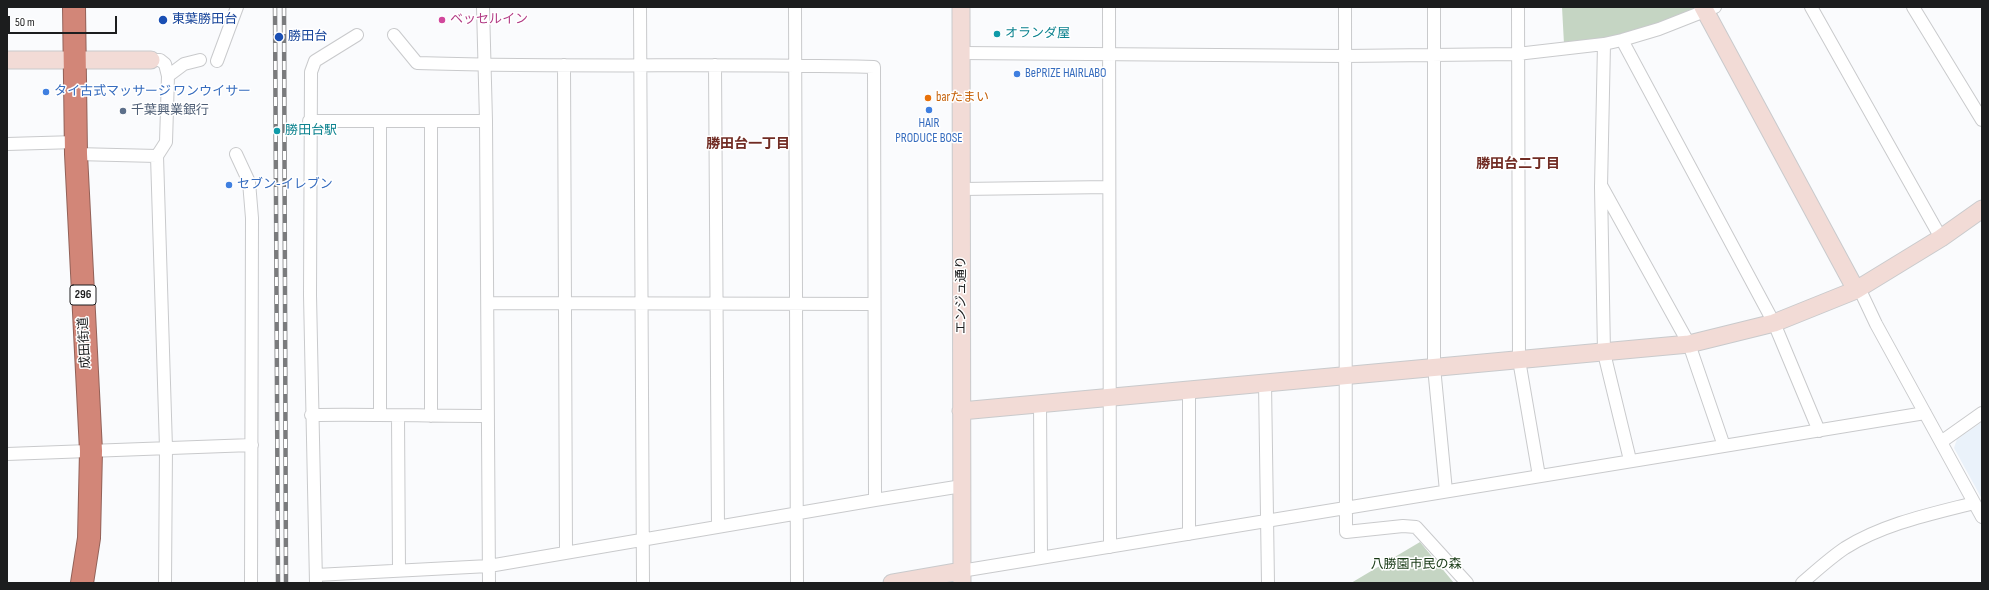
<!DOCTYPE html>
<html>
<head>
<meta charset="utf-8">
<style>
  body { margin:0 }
  #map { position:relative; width:1989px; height:590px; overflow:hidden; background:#fafbfd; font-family:"Sofia Sans Condensed",sans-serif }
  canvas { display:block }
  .frame { position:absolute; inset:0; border:8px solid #1c1d1e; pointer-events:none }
  .scale { position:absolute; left:8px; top:16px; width:109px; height:18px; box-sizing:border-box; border:2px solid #1c1d1e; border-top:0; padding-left:5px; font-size:12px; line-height:14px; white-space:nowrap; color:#1c1d1e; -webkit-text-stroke:3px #fff; paint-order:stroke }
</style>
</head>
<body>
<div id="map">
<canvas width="1989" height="590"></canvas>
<div class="frame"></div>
<div class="scale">50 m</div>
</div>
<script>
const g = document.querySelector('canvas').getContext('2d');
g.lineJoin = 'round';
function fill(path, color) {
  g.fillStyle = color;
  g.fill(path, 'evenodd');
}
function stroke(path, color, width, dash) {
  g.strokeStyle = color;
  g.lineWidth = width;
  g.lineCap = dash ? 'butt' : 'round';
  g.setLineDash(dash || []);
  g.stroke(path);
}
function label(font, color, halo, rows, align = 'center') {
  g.font = font + ' "Sofia Sans Condensed","Noto Sans JP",sans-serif';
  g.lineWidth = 3;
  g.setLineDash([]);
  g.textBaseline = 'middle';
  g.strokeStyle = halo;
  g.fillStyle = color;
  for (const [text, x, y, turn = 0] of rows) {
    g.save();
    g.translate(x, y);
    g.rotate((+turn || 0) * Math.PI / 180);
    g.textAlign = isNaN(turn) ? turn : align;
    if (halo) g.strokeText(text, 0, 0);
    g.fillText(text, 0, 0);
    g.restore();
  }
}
const built = new Path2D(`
  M1982,422V499L1954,448L1957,439Z`);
const green = new Path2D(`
  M1562,7H1700L1701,9L1621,37L1564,44Z
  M1420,542L1454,583H1351Z`);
const street = new Path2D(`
  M483,7L486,121L489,583
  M640,7L643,583
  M795,7L797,583
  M1109,7L1110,547
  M1345,7L1346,532L1403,526L1416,527L1467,583
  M1434,7V367L1446,491
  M1518,7L1519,360L1539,476
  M1811,7L1941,238
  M1913,7L1982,120
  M394,35L417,63C569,68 721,63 874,67L875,500
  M1622,40L1774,323L1819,431
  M1604,44L1601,187L1604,353L1630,460
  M961,53L1345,56L1517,54L1604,44L1622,40L1659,29L1715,7
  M151,60H160L165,64L168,76L166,142L157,156L166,448L165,583
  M217,61L237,7
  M564,65L566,552
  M715,65L718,527
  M168,76L184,64L200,60
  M309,121H486
  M431,121V416
  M7,144L76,142
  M76,154L157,156
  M236,154L249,182L252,218L251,583
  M1602,187L1689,344L1724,446
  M962,189L1109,187
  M1859,288L1876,324L1982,517
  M488,303L874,304
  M1265,383L1268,583
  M1189,389V534
  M1040,403L1041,558
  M380,414V121
  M311,415C370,414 429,416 488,416
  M398,416L399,570
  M1941,442L1982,413
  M7,454L252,445
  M961,571L1925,413
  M316,575L489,566L875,500L962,486
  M316,583L310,295L311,72L315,61L357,35
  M1802,583C1816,571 1830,558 1845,548C1883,524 1931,514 1974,503`);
const secondary = new Path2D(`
  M961,7L962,583
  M1703,7L1856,290
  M7,60H151
  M961,411L1689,344L1774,323L1856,290L1941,238L1982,209
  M892,583L961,571`);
const highway = new Path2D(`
  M74,7L76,154L91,451L89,538L82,583`);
const rail = new Path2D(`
  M275,7L278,583
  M284,7L286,583`);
const markers = [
  [163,20,5,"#1a4fb4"],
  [442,20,4,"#d1479c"],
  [997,34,4,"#0f9aa8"],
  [279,37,5,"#1a4fb4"],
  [1017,74,4,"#3f7fe0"],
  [46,92,4,"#3f7fe0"],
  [928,98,4,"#e8710a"],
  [929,110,4,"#3f7fe0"],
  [123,111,4,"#5c6f8a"],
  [277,131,4,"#0f9aa8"],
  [229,185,4,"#3f7fe0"]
];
const shields = [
  [83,295,26]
];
const shieldNames = [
  ["296",83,295]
];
const transitNames = [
  ["東葉勝田台",172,20],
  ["勝田台",288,37]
];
const hotelNames = [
  ["ベッセルイン",450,20]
];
const cultureNames = [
  ["オランダ屋",1005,34],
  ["勝田台駅",285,131]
];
const shopNames = [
  ["BePRIZE HAIRLABO",1025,74],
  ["タイ古式マッサージ ワンウイサー",54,92],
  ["HAIR",929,124,"center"],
  ["PRODUCE BOSE",929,139,"center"],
  ["セブン-イレブン",237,185]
];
const foodNames = [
  ["barたまい",936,98]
];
const serviceNames = [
  ["千葉興業銀行",131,111]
];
const streetNames = [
  ["エンジュ通り",962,295,-90],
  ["成田街道",85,343,-93]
];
const parkNames = [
  ["八勝園市民の森",1416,565]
];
const neighbourhoodNames = [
  ["勝田台一丁目",748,144],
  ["勝田台二丁目",1518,164]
];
fill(built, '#eaf2fa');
fill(green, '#c5d5c3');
stroke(street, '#c9cacc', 14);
stroke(secondary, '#c9cacc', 19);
stroke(highway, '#926158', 24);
stroke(street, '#fff', 12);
stroke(secondary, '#f2dbd6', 17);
stroke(highway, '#d28678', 22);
stroke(rail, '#7a7b7d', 4.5);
stroke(rail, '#fff', 3, [9]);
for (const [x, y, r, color] of markers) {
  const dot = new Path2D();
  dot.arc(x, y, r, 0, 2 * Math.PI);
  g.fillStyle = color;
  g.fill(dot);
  stroke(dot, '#fff', 1.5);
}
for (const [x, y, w] of shields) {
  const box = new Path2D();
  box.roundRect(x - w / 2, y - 10, w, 20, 3);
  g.fillStyle = '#fff';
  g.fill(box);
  stroke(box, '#1c1d1e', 1);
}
label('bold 12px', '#1c1d1e', null, shieldNames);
label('13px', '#164399', '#fff', transitNames, 'left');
label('13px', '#b23c85', '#fff', hotelNames, 'left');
label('13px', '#0d838f', '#fff', cultureNames, 'left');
label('13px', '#366cbe', '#fff', shopNames, 'left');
label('13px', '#c56008', '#fff', foodNames, 'left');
label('13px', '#4e5e75', '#fff', serviceNames, 'left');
label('13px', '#1c1d1e', '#fff', streetNames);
label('13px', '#163814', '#fff', parkNames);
label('bold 14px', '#712c24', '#fff', neighbourhoodNames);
</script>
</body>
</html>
